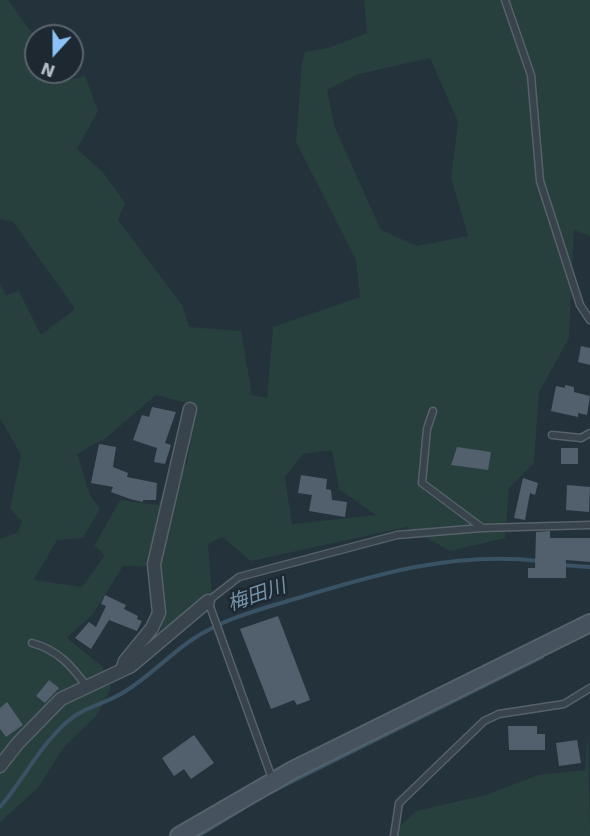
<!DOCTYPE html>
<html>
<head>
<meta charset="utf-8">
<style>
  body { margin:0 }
  #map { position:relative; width:590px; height:836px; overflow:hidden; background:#24323c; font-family:"DejaVu Sans",sans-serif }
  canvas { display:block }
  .north { position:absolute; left:24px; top:24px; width:60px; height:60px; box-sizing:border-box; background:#1d2831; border:2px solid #59646d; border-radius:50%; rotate:201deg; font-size:16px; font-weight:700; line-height:24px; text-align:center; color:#b3bec7 }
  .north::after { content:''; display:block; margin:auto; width:21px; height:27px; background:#8bc3f5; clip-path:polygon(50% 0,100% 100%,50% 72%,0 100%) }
</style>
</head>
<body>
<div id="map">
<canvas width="590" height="836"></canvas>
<div class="north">N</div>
</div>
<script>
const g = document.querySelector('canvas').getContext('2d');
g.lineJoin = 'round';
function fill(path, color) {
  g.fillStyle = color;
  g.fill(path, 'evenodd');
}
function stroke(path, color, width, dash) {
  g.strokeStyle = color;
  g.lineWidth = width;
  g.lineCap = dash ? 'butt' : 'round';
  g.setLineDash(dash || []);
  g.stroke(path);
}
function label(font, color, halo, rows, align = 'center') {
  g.font = font + ' "DejaVu Sans","Noto Sans JP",sans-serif';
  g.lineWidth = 5;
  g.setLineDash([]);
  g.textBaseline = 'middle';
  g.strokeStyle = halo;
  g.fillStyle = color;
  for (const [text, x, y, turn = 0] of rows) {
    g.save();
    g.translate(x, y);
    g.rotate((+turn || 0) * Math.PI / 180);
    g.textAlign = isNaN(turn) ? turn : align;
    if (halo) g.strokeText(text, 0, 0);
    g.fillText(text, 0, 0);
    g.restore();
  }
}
const green = new Path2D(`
  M0,0H8L36,38V72H46L49,85L85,76L98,111L77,149L103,172L125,203L118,220L182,305L189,327L241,331L252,395L267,398L273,327L360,297L356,260L296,142L302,62L305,52L328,48L367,33L364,0H590V236L574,230L569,338L539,392L534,463L509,488L505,538L450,551L407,527L251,561L222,537L208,544L212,594L159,636L164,618L157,567L123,566L93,614L67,638L102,666L111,688L97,715L63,748L38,788L0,822V539L18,532L22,521L10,509L21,455L0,418V284L6,295L19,291L41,335L75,309L13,222L0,219ZM430,58L458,122L451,178L468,236L417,246L381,230L335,128L327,90L359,74ZM156,395L195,405L187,463L168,484L158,505L120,500L94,546L105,555L82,587L34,580L57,540L83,538L100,509L90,495L77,454L106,438ZM332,450L339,489L376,515L292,524L285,477L303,454Z
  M588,732L590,836H390L416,811L486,795L538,775L585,770Z`);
const stream = new Path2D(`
  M561,565L590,567
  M269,793L542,657
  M0,807C24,779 40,745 68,721C85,706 106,704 124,692C149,677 169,655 193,639C225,618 261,609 298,598C377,574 455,551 539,561
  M198,836L242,809`);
const building = new Path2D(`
  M581,346L590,348V365L578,362Z
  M565,385L574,387V392L590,396L587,415L578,413V417L551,411L556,386L565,388Z
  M152,407L176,412L165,443L171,445L165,464L154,462L157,448L133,440L142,415L149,417Z
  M99,444L116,447L113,467L128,473L127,477L157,483L156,500H143V502L130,499L111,492L113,487L91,483Z
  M457,447L491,452L488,470L451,465Z
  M561,448H578V464H561Z
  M301,475L327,479L326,489L331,490L332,500L347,502L345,517L309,511L312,495L298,493Z
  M523,478L538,483L535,495L530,493L525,520L514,518Z
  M567,485L590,487L589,512L566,510Z
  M550,531V538H590V562L566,560V578H528V568H535L536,532Z
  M105,595L126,605L124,609L138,616L137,619L142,621L137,631L109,620L91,649L75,638L89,622L96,627L106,606L101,604Z
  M278,616L310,700L297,705L294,700L271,709L240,629Z
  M49,680L59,688L45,703L36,696Z
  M7,702L23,725L6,737L0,729V708Z
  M508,726H537V734H545V750H509Z
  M194,735L214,763L191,779L184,769L174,776L162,758Z
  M577,740L581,763L559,766L556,743Z`);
const lane = new Path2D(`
  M505,0L531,75L540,181L580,305L590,320
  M433,411L427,429L422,483L481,527
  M552,435L581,438L590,433
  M32,643C58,650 72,666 87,687
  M273,781L208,601L239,577L397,535L482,528L590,525
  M394,836L399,803L484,721L499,714L564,704L590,688`);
const street = new Path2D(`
  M122,670L125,661L152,628L159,613L154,564L190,409
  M0,766L18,743L61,699L131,666L208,601`);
const secondary = new Path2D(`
  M179,836L293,770L590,623`);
const waterNames = [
  ["梅田川",257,596,-19]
];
fill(green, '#273f3d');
stroke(stream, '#395264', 4);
fill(building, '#51606c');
stroke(lane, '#56616a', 9);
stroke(street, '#56616a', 15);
stroke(secondary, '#56616a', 20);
stroke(lane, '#38434c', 6);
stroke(street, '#38434c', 12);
stroke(secondary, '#46535f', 16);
label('italic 20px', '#7493aa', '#1d2831', waterNames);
</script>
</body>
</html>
